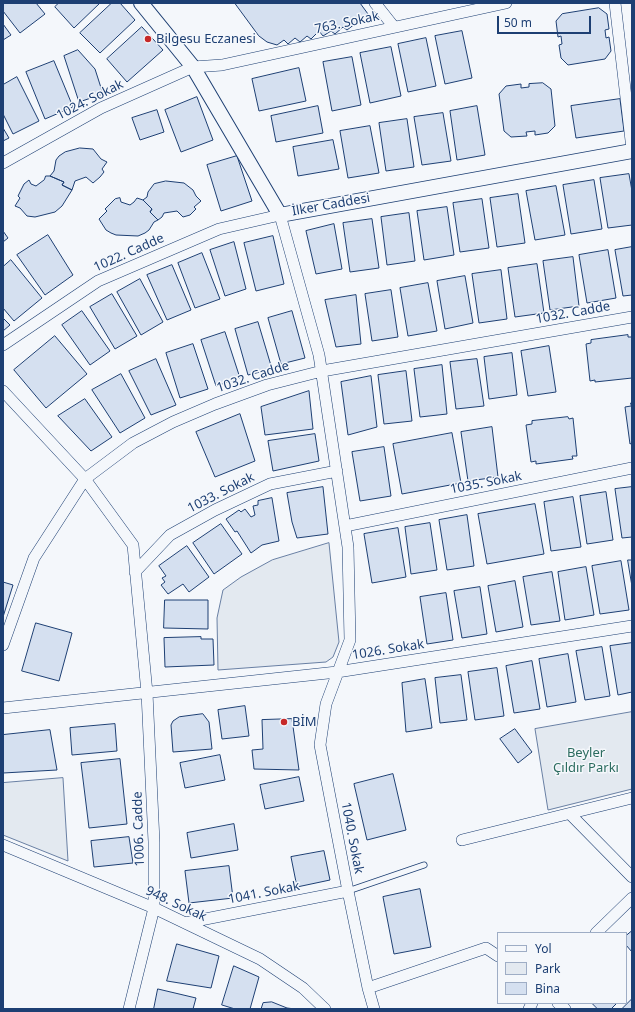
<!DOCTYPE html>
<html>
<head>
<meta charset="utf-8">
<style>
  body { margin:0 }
  #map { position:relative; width:635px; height:1012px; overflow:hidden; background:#f4f7fb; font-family:"Noto Sans",sans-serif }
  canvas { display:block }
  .frame { position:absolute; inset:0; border:4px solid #1d3f73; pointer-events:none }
  .legend { position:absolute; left:497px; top:932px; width:130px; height:72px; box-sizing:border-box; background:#f4f7fb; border:1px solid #9eadc5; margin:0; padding:5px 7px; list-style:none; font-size:12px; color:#1d3f73 }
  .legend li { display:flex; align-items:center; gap:8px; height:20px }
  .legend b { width:20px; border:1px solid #9eadc5 }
  .scale { position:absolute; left:497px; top:16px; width:94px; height:18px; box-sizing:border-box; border:2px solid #1d3f73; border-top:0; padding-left:5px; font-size:12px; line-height:14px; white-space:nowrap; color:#1d3f73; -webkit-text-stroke:3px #f4f7fb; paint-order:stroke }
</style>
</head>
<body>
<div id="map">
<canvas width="635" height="1012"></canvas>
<div class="frame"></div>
<ul class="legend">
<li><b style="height:5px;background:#f4f7fb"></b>Yol</li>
<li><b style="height:11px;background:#e3e9f0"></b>Park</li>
<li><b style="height:11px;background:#d5e0f0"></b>Bina</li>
</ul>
<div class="scale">50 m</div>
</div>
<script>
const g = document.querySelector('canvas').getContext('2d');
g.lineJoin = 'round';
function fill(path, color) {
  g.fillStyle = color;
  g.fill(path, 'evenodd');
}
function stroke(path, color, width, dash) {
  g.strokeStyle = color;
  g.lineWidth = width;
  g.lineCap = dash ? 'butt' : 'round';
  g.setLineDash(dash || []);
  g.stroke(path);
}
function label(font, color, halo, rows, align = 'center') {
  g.font = font + ' "Noto Sans",sans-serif';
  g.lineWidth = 3;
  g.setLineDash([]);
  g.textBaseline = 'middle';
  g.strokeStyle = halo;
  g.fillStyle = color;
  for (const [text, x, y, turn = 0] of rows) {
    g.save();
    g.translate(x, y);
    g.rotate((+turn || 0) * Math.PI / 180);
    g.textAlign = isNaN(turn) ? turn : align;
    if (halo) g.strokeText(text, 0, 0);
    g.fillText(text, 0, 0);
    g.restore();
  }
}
const green = new Path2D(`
  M329,543L339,642L333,657L326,662L218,670L217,618L223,590L241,577L272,560Z
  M632,712V789L548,810L535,729Z
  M63,778L68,861L3,835V783Z`);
const building = new Path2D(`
  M3,3H36L45,14L20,33L3,11Z
  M59,3H100L74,28L55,7Z
  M112,3H120L135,20L100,53L80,33Z
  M235,3H360L368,14L347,30L343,27L335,34L331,31L323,36L319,31L311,39L307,36L300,42L295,38L288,44L284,40L277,45L267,42L259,36Z
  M599,8L607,14L609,29L605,30L606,38L609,37L611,51L605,59L568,65L561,58L559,45L562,44L561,36L558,37L556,21L562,14Z
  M3,24L11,35L3,40Z
  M142,27L163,50L127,82L107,59Z
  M462,31L472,78L445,84L435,36Z
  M426,38L436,86L408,92L398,44Z
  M391,47L401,96L370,103L360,53Z
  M78,50L95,69L103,94L79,102L64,56Z
  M352,57L361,105L332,111L323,62Z
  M54,61L73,107L45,119L26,72Z
  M299,68L306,101L259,111L252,79Z
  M17,77L39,121L13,134L3,114V85Z
  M543,83L551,89L555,126L548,133L535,135V131L526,132L527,136L511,137L504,131L499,94L506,86L521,84V88L529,87V84Z
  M197,97L213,140L181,152L165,110Z
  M620,99L624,131L576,138L571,106Z
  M318,106L323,133L276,142L271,116Z
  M477,106L485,155L457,160L450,111Z
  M157,110L164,132L140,140L132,118Z
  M443,113L451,161L422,165L414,117Z
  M407,119L414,167L386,171L379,123Z
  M370,126L379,173L348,178L340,131Z
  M3,128L9,138L3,141Z
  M333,140L339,169L298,176L293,147Z
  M80,148L93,149L101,159L107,162L102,169L104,172L100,177L93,183L86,177L75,181L72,190L62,185L64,182L50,176L54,171L56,160L59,156L65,152Z
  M237,156L252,201L221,211L207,165Z
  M629,174L632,191V225L608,228L600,178Z
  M46,176H50L64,182L62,185L72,190L62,206L55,212L35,217L27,216L20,208L15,206L20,198L18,196L24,184L29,180L31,184L36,186L44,180Z
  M594,180L602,229L571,234L563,185Z
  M166,181L184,183L193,190L196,196L201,201L194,207L196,209L190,215L183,217L177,211L164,213L162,217L158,220L150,212L152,209L143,200L147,197L148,192L154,184Z
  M556,186L565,235L535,240L526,191Z
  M518,194L525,243L497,247L490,198Z
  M120,198L121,202L130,205L134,202L137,198L143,200L152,209L150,212L158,220L154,222L149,230L145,233L138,236L116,235L111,233L106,230L99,219L107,211L105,209L115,199Z
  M482,199L489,248L460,252L453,203Z
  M447,207L454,255L424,260L417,211Z
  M409,213L415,261L387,265L381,217Z
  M372,219L379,268L350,272L343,223Z
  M334,224L342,269L316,274L306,231Z
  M3,231L8,238L3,242Z
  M48,235L73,275L45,295L17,255Z
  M273,236L284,284L256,291L244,243Z
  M234,242L246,289L225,296L210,250Z
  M632,247V295L623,296L615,250Z
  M608,250L616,298L587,303L579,255Z
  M202,253L220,299L195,308L178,263Z
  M573,257L579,306L550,310L543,261Z
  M11,260L42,298L14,321L3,308V267Z
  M537,264L544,313L515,317L508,268Z
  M172,265L191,310L167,320L147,275Z
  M501,270L507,319L479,323L472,274Z
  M465,276L473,323L445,329L437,281Z
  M140,279L163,322L141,335L117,292Z
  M428,283L437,331L408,336L400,288Z
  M391,290L398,337L372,341L365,294Z
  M112,294L137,336L115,349L90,307Z
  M356,295L361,344L336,347L325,300Z
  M82,311L110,351L90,365L62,325Z
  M292,311L305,358L281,364L268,318Z
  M3,318L10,325L3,331Z
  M258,322L272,369L248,375L235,329Z
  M225,332L240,378L216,386L201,340Z
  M628,335V337H632V378L595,382V380L590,381L586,344L591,343V340Z
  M55,336L87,374L46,408L14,370Z
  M193,344L208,389L180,398L166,353Z
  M549,346L556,392L528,396L521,351Z
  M512,353L517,395L489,399L484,357Z
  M156,359L176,405L151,415L129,371Z
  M477,359L484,406L456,409L450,362Z
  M442,365L447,414L420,417L414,369Z
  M406,371L412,421L384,424L378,375Z
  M121,374L145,418L120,433L92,390Z
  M371,376L377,427L348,435L341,382Z
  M309,391L313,429L265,435L261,407Z
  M85,399L112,437L91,451L58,416Z
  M631,403H632V443L630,444L625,407L631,406Z
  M240,414L255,461L215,477L196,432Z
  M568,417L569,419L573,418L577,456H572L573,459L536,464V461L531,462L526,425L532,424V421Z
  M492,427L498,477L468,481L461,432Z
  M452,433L461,483L402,494L393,444Z
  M315,434L319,461L273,471L268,441Z
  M384,447L391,496L360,501L352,452Z
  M323,487L328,534L297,538L292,522L287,493Z
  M632,487V537L622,538L615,489Z
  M606,492L613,540L587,544L580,496Z
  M573,497L581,547L551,551L544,502Z
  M272,498L279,541L262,545L251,553L237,531L235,532L226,519L239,510L241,512L245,509L251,517L255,515L253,506L258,505V501Z
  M535,504L544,554L487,564L478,514Z
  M467,515L474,566L447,570L439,520Z
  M430,523L437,570L411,574L405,527Z
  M221,524L242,554L214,574L193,543Z
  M398,528L406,577L372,583L364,534Z
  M187,546L209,577L189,592L183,584L168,594L161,585L165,582L162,578L166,576L159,566Z
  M628,560H632V586Z
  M621,561L629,610L600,614L592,566Z
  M586,567L594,615L565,620L558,572Z
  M552,572L560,621L531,625L523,577Z
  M515,581L523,627L496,632L488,586Z
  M3,582L13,585L3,617Z
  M480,587L487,634L462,638L454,591Z
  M446,593L453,640L427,644L420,597Z
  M165,600H208V629L164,628Z
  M36,623L72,633L59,681L22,671Z
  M201,637V639H213L214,665L165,667L164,638Z
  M632,643V692L618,695L610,646Z
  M602,647L610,696L585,700L576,651Z
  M568,654L576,702L547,707L539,659Z
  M532,661L540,709L514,713L506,666Z
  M497,668L504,716L475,720L468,672Z
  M461,675L467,720L440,723L435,678Z
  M425,679L432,728L406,732L402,683Z
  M245,706L249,736L222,739L218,710Z
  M203,714L209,722L212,749L173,752L171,725L173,721L179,717Z
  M292,719L299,770L254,769L252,750L263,749L262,720Z
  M115,724L117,751L72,755L70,728Z
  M515,729L532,752L518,763L500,739Z
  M50,730L57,770L3,773V735Z
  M220,755L225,780L185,788L180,763Z
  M120,759L127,824L89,828L81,763Z
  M393,774L406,830L367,840L354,784Z
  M299,777L304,801L265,809L260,785Z
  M234,824L238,850L191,858L187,833Z
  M129,837L133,863L94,867L91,841Z
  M324,851L330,880L297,887L291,857Z
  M229,866L233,898L189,903L185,871Z
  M420,889L431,947L394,954L383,897Z
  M632,931V952L626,945V936Z
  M177,944L219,956L211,988L167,981Z
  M234,966L259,977L250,1009H235L222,1005Z
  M158,989L196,998L193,1009H154Z
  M632,999V1009H622Z
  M272,1002L287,1008L295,1009H261L263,1003Z
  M592,1003H617L611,1009H598Z`);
const service = new Path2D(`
  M348,891L424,865`);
const minor = new Path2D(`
  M375,3L394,27
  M615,3L632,149
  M3,163L101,108L193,67L222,65L506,3
  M3,345L98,281L219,229L280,215L319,355L348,547L350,640L326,704L320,745L348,891L368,988L374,1009
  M3,391L85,479L133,545L147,693L154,842V908L129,1009
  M345,526L632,468
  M135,572L170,535L215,510L270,484L337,471
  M3,645L34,558L85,479L133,443L173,422L215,404L267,385L322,371L632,317
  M3,708L337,672L632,626
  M570,814L632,877
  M462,840L632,798
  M3,845L154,908L260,959L303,988L325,1009
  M185,923L348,891
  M596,933L632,898
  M368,988L486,948L498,956
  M558,1003L565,1009
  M529,1009L532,1003`);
const tertiary = new Path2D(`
  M141,3L193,67L280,215L632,151`);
const markers = [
  [148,39,4,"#c62828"],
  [284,722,4,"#c62828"]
];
const streetNames = [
  ["763. Sokak",347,23,-12],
  ["1024. Sokak",90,100,-27],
  ["İlker Caddesi",331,205,-10],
  ["1022. Cadde",129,253,-24],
  ["1032. Cadde",573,313,-10],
  ["1032. Cadde",253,377,-18],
  ["1035. Sokak",486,483,-11],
  ["1033. Sokak",221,493,-27],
  ["1026. Sokak",388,650,-9],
  ["1006. Cadde",139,829,-92],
  ["1040. Sokak",352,838,79],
  ["1041. Sokak",264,893,-11],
  ["948. Sokak",176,904,25]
];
const poiNames = [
  ["Bilgesu Eczanesi",156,39],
  ["BİM",292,722]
];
const parkNames = [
  ["Beyler",586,753],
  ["Çıldır Parkı",586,768]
];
fill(green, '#e3e9f0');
stroke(green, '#687fa3', 1);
fill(building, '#d5e0f0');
stroke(building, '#1d3f73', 1);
stroke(service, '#1d3f73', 7);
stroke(minor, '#1d3f73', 12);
stroke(tertiary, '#1d3f73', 16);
stroke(service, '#f4f7fb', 5.5);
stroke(minor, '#f4f7fb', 11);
stroke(tertiary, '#f4f7fb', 14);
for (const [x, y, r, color] of markers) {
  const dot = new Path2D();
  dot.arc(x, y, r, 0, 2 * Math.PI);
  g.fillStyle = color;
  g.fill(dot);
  stroke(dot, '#f4f7fb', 1.5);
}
label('13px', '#1d3f73', '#f4f7fb', streetNames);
label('13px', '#1d3f73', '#f4f7fb', poiNames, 'left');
label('13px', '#2c6c60', '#f4f7fb', parkNames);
</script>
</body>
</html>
